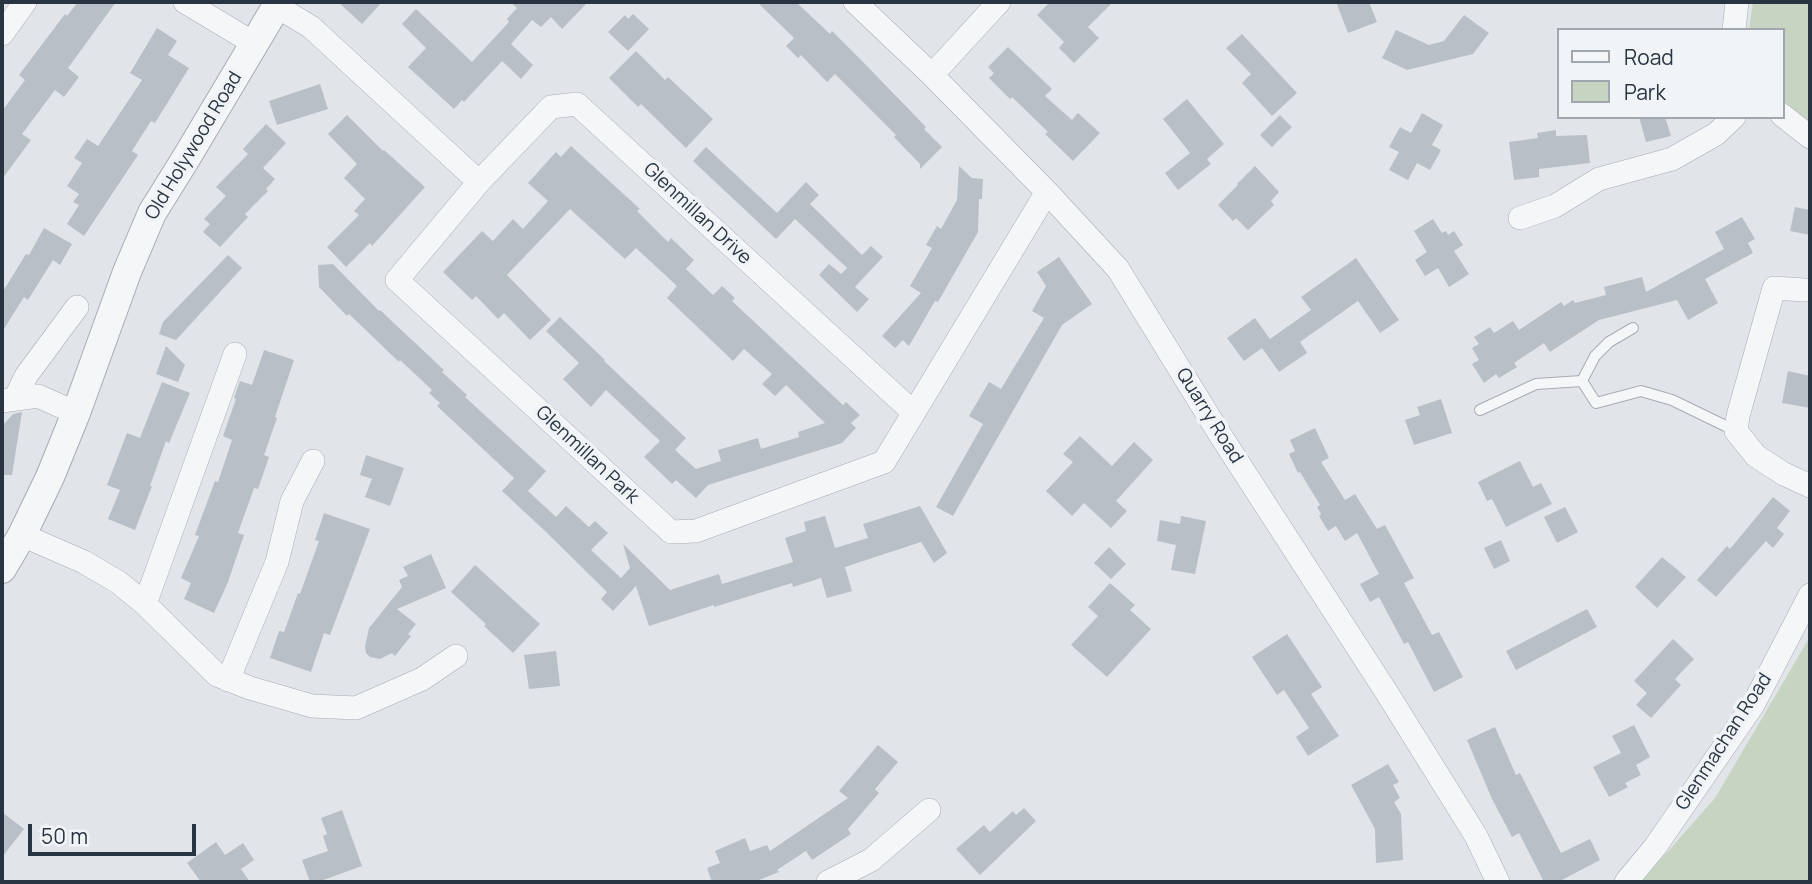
<!DOCTYPE html>
<html>
<head>
<meta charset="utf-8">
<style>
  body { margin:0 }
  #map { position:relative; width:1812px; height:884px; overflow:hidden; background:#e1e5ea; font-family:Manrope,sans-serif }
  canvas { display:block }
  .frame { position:absolute; inset:0; border:4px solid #293442; pointer-events:none }
  .legend { position:absolute; left:1557px; top:28px; width:228px; height:91px; box-sizing:border-box; background:#f1f4f7; border:2px solid #a1a7af; margin:0; padding:9px 12px; list-style:none; font-size:21px; color:#293442 }
  .legend li { display:flex; align-items:center; gap:14px; height:35px }
  .legend b { width:35px; border:2px solid #a1a7af }
  .scale { position:absolute; left:28px; top:824px; width:168px; height:32px; box-sizing:border-box; border:4px solid #293442; border-top:0; padding-left:9px; font-size:21px; line-height:24px; white-space:nowrap; color:#293442; -webkit-text-stroke:5px #f1f4f7; paint-order:stroke }
</style>
</head>
<body>
<div id="map">
<canvas width="1812" height="884"></canvas>
<div class="frame"></div>
<ul class="legend">
<li><b style="height:9px;background:#f4f6f8"></b>Road</li>
<li><b style="height:19px;background:#c8d4c2"></b>Park</li>
</ul>
<div class="scale">50 m</div>
</div>
<script>
const g = document.querySelector('canvas').getContext('2d');
g.lineJoin = 'round';
function fill(path, color) {
  g.fillStyle = color;
  g.fill(path, 'evenodd');
}
function stroke(path, color, width, dash) {
  g.strokeStyle = color;
  g.lineWidth = width;
  g.lineCap = dash ? 'butt' : 'round';
  g.setLineDash(dash || []);
  g.stroke(path);
}
function label(font, color, halo, rows, align = 'center') {
  g.font = font + ' Manrope,sans-serif';
  g.lineWidth = 7;
  g.setLineDash([]);
  g.textBaseline = 'middle';
  g.strokeStyle = halo;
  g.fillStyle = color;
  for (const [text, x, y, turn = 0] of rows) {
    g.save();
    g.translate(x, y);
    g.rotate((+turn || 0) * Math.PI / 180);
    g.textAlign = isNaN(turn) ? turn : align;
    if (halo) g.strokeText(text, 0, 0);
    g.fillText(text, 0, 0);
    g.restore();
  }
}
const green = new Path2D(`
  M1753,2H1810V126L1782,101V30H1749Z
  M1810,639V881L1788,882H1641L1715,798L1808,640Z`);
const building = new Path2D(`
  M78,2H116L68,68L79,77L64,97L55,90L22,134L31,140L2,179V111L25,80L19,75L65,14L67,16Z
  M338,2H382L362,24Z
  M510,2H588L562,29L551,17L541,27L532,20L511,44L533,65L521,79L502,61L464,102L462,100L454,109L408,67L426,48L402,24L416,9L472,62L509,22L507,19L517,8Z
  M757,2H796L830,34L832,31L864,63L926,127L924,129L942,147L920,169V164L894,137L896,135L835,74L827,82L801,55L798,58L786,46L794,38Z
  M1050,2H1113L1088,27L1099,38L1074,63L1059,48L1064,42L1037,15Z
  M1336,2H1369L1377,22L1348,33Z
  M633,14L649,29L628,51L608,32L625,15L628,19Z
  M1464,15L1489,33L1473,54L1407,70L1382,58L1396,30L1429,45L1444,41Z
  M157,28L177,41L168,55L189,68L155,123L151,121L132,151L138,155L84,236L67,224L79,205L73,202L79,194L67,186L82,163L74,158L87,139L98,146L142,80L130,73Z
  M1242,34L1297,93L1272,116L1242,83L1251,74L1226,48Z
  M1008,47L1052,89L1045,96L1072,120L1078,113L1100,133L1073,161L1045,134L1048,132L1012,97L1010,99L989,78L994,73L988,67Z
  M636,51L665,80L668,77L713,119L686,148L641,104L638,107L609,78Z
  M320,84L328,109L277,125L269,101Z
  M1187,99L1224,144L1207,159L1211,164L1178,190L1165,173L1190,153L1163,119Z
  M1422,113L1443,125L1432,145L1441,150L1430,170L1417,163L1408,180L1389,170L1399,152L1389,147L1400,127L1411,133Z
  M347,115L383,151L384,150L425,187L372,246L370,243L346,267L327,247L359,215L354,211L365,199L344,178L357,164L328,134Z
  M1280,115L1292,127L1272,147L1260,135Z
  M1639,117H1665L1671,136L1646,142Z
  M266,124L286,143L263,168L275,179L266,189L268,191L245,214L248,217L220,247L203,232L210,224L204,219L226,196L216,187L248,154L243,149Z
  M1556,130V136L1587,135L1590,163L1539,169V177L1514,180L1509,142L1538,138L1537,133Z
  M571,146L640,209L637,211L668,242L671,238L694,260L686,269L713,295L722,286L735,298L732,301L843,405L846,402L860,415L851,423L856,428L842,443L708,485L696,498L676,480L672,484L644,457L660,441L606,390L591,407L563,379L579,363L546,331L560,317L605,360L604,361L686,438L675,450L696,469L721,461L718,450L758,438L761,449L799,437L798,432L825,423L786,385L775,396L762,384L772,374L744,349L733,361L667,298L677,286L636,248L625,259L570,209L507,275L551,320L530,340L504,313L498,319L476,296L472,300L443,272L482,231L493,241L513,219L523,229L548,201L528,183L556,152L561,157Z
  M706,147L777,213L806,182L819,195L810,204L862,255L871,246L883,257L855,287L869,299L857,312L819,275L829,264L841,274L847,268L795,219L776,239L693,161Z
  M959,166L972,178L983,179L982,199H979L978,232L938,302L935,301L909,346L903,340L895,348L882,336L921,293L910,286L932,248L926,245L937,226L941,229L957,200Z
  M1255,166L1279,192L1271,201L1274,205L1248,230L1236,218L1233,221L1218,205L1238,185L1237,184Z
  M1795,207L1810,210V235L1790,231Z
  M1742,217L1755,239L1748,243L1753,253L1705,279L1718,303L1688,320L1677,300L1599,320L1550,352L1544,343L1514,363L1517,367L1499,378L1496,374L1484,383L1472,364L1479,360L1472,348L1479,344L1474,337L1490,327L1494,333L1513,321L1519,330L1561,302L1564,306L1573,300L1575,303L1606,295L1604,287L1642,277L1646,292L1724,249L1715,232Z
  M1433,219L1442,233L1446,231L1448,235L1454,231L1463,245L1454,251L1469,274L1449,287L1438,268L1425,276L1415,260L1427,252L1414,231Z
  M44,228L72,244L60,265L53,260L28,300L24,297L2,332V293L26,254L29,255Z
  M228,255L242,268L176,340L159,334L163,322Z
  M1059,257L1092,304L1062,325L953,516L936,507L983,424L969,416L989,382L1001,389L1044,318L1032,311L1046,286L1037,272Z
  M1356,258L1399,320L1380,333L1358,301L1300,342L1307,353L1279,372L1262,348L1244,361L1227,338L1255,318L1270,339L1311,310L1301,297Z
  M333,264L379,311L380,310L444,370L442,372L467,395L465,397L546,471L528,491L556,517L566,506L589,527L595,521L608,533L591,550L621,578L630,568L623,544L670,590L719,574L722,584L793,562L785,538L806,531L804,522L825,516L835,548L868,538L863,524L920,506L947,553L934,563L921,542L845,567L852,591L827,598L821,578L793,587L792,583L714,607V605L649,626L636,586L613,611L601,599L607,592L544,530L502,491L514,478L437,406L440,403L429,393L432,390L400,360L399,362L349,314L347,316L319,287L318,265Z
  M166,346L185,365L178,382L156,374Z
  M264,350L294,360L275,417L277,418L264,455L269,457L258,489L254,488L238,533L244,535L228,582L214,613L184,599L191,583L181,578L199,536L195,535L215,481L218,482L232,440L223,436L236,399L234,398L240,381L252,385Z
  M1788,371L1810,376V408L1782,403Z
  M162,382L190,393L169,443L166,441L150,486H152L135,530L108,519L120,490L107,485L127,433L140,438Z
  M1441,399L1452,433L1414,445L1405,420L1420,415L1417,407Z
  M22,412L12,475H2V426L13,414Z
  M1315,428L1329,458L1321,462L1345,500L1355,494L1377,529L1385,525L1414,578L1404,583L1432,635L1439,632L1463,677L1434,692L1408,642L1404,644L1379,597L1370,602L1360,584L1379,574L1357,533L1345,541L1336,526L1328,531L1319,516L1321,514L1317,507L1320,505L1300,472L1298,473L1289,454L1295,451L1290,440Z
  M1080,436L1112,466L1134,442L1153,460L1116,501L1127,511L1111,528L1084,503L1072,516L1046,491L1073,462L1063,454Z
  M366,455L404,468L390,506L365,497L372,479L360,475Z
  M1520,461L1533,487L1541,483L1552,504L1506,527L1492,499L1487,501L1478,482Z
  M1773,497L1790,511L1777,528L1784,534L1773,548L1766,541L1716,597L1697,580L1727,546L1730,549Z
  M1565,507L1578,532L1557,543L1544,517Z
  M324,513L370,529L330,635L324,633L311,672L270,658L279,631L284,632L298,593L300,594L319,541L315,540Z
  M1181,516L1206,521L1195,574L1171,570L1176,545L1157,541L1160,520L1180,524Z
  M1501,540L1510,561L1494,569L1484,548Z
  M1109,547L1126,564L1111,579L1094,563Z
  M431,554L446,588L397,609L416,624L408,634L411,636L395,656L392,653L380,659L370,657L366,653L365,647L369,628L402,587L399,580L408,576L403,567Z
  M1662,557L1686,577L1657,608L1635,587Z
  M475,565L540,624L513,653L484,626L486,624L451,592Z
  M1110,583L1135,605L1130,610L1151,629L1107,677L1071,645L1098,616L1088,607Z
  M1587,609L1597,627L1516,670L1506,651Z
  M1287,634L1322,687L1311,694L1339,736L1308,756L1296,737L1309,728L1284,690L1277,695L1252,657Z
  M1673,639L1694,659L1675,679L1681,685L1651,718L1636,705L1647,693L1634,681Z
  M556,651L560,686L529,689L524,655Z
  M1634,725L1650,757L1636,765L1641,775L1625,783L1628,787L1609,797L1593,767L1621,753L1612,736Z
  M1495,727L1516,775L1520,773L1561,853L1590,839L1600,860L1558,882H1544L1519,833L1512,837L1492,799L1467,740Z
  M878,745L898,762L875,789L879,793L848,829L851,834L812,860L806,851L777,870L779,872L754,882H712L707,868L720,863L715,851L745,838L750,851L767,845L770,851L848,798L839,791Z
  M1388,764L1399,782L1393,785L1400,798L1394,802L1401,814L1403,860L1376,863L1375,829L1351,785Z
  M1024,808L1036,821L980,875L956,849L984,825L990,832L1013,811L1016,815Z
  M342,810L362,866L318,882H310L302,860L328,851L323,836L327,834L321,818Z
  M2,812L24,829L2,857Z
  M216,842L225,855L243,843L254,860L241,869L250,882H201L187,863Z`);
const service = new Path2D(`
  M1633,328L1609,342L1595,356L1582,381L1596,403L1641,391L1672,400L1736,431
  M1480,410L1536,384L1582,381`);
const minor = new Path2D(`
  M185,2L255,44
  M855,2L932,75L1047,192L1118,269L1219,433L1387,693L1476,836L1498,882
  M276,6L311,27L479,182L397,280L671,532L696,531L884,462L1047,192
  M1734,30L1737,2
  M2,34L25,2
  M932,75L999,2
  M1782,115L1810,137
  M479,182L551,107L577,104L913,412
  M1520,218L1555,206L1599,179L1672,159L1716,134L1734,117
  M1804,290L1774,288L1738,416L1736,431L1756,456L1784,474L1810,486
  M15,399L26,376L77,307
  M2,401L38,396L76,413
  M22,535L84,562L118,582L145,604L217,675L250,688L312,706L356,708L422,679L456,656
  M145,604L235,354
  M228,680L277,562L292,501L313,461
  M828,882L871,860L929,810
  M1626,882L1655,847L1753,705L1810,595`);
const tertiary = new Path2D(`
  M2,569L22,535L50,477L76,413L127,272L152,213L188,155L279,2`);
const streetNames = [
  ["Old Holywood Road",194,146,-59],
  ["Glenmillan Drive",697,214,43],
  ["Quarry Road",1209,416,58],
  ["Glenmillan Park",587,455,43],
  ["Glenmachan Road",1724,742,-57]
];
fill(green, '#c8d4c2');
fill(building, '#b9bfc7');
stroke(service, '#a6acb4', 12);
stroke(minor, '#a6acb4', 24);
stroke(tertiary, '#a6acb4', 30);
stroke(service, '#f4f6f8', 10);
stroke(minor, '#f4f6f8', 23);
stroke(tertiary, '#f4f6f8', 28);
label('19px', '#293442', '#f1f4f7', streetNames);
</script>
</body>
</html>
